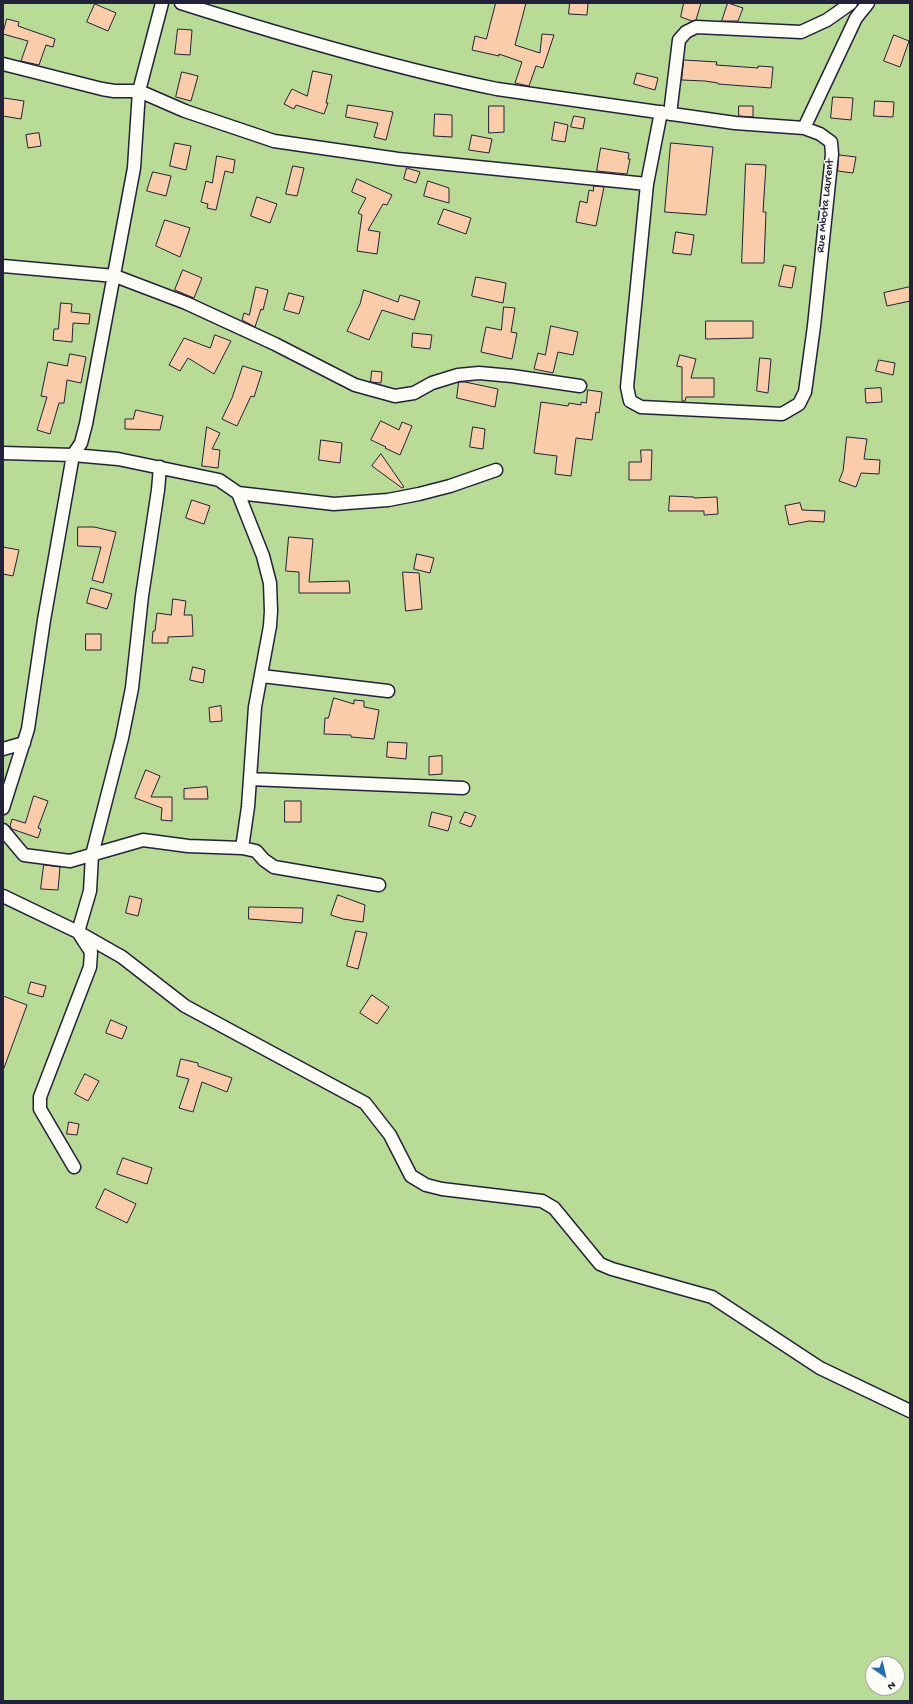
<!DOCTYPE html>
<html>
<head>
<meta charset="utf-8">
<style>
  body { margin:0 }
  #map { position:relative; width:913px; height:1704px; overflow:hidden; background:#fdfcf7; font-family:"Gochi Hand",sans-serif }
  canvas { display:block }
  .frame { position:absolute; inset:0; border:4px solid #22223b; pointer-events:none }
  .north { position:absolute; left:865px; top:1656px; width:40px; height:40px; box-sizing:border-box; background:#fdfcf7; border:1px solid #a5a5ac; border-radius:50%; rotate:146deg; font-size:11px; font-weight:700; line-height:16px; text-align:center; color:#22223b }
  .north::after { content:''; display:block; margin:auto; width:14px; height:18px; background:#1f6fb2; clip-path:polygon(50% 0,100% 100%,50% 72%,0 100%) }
</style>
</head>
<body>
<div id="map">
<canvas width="913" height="1704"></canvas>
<div class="frame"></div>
<div class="north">N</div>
</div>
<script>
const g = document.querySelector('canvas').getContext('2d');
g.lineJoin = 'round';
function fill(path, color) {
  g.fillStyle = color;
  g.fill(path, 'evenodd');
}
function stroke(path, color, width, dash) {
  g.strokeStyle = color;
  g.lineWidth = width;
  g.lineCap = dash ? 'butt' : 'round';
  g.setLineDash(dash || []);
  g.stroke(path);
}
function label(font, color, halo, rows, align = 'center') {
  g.font = font + ' "Gochi Hand",sans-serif';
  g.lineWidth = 3;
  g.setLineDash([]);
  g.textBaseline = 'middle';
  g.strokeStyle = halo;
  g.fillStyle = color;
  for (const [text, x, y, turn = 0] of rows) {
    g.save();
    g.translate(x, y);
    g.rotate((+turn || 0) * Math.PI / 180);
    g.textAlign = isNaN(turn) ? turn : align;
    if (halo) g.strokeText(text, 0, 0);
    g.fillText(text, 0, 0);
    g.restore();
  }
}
const green = new Path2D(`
  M3,3H910V1701H3ZM873,1664H897V1688H873Z`);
const building = new Path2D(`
  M496,3H526L515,45L540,53L542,34L554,35L543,68L536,66L529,86L515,83L522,62L499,54V56L472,50L475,36L486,39Z
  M570,3H588L587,15L569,14Z
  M684,3H701L696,20L692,21L681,17Z
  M728,3L743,8L738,21H722Z
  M95,4L116,13L108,31L87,22Z
  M7,19L19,22L18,26L55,39L53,47L46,45L39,65L21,61L28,41L3,34Z
  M178,29L192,30L190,55L175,54Z
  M894,35L909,41L900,67L884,61Z
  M684,60L717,62L716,65L758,68V66L773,67L771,88L718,84V83L705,81L682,80Z
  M313,71L332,75L326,103H328L324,114L296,105L294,109L284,104L292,89L307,96Z
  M182,72L198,76L191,101L176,97Z
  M637,73L658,78L655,90L634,84Z
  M833,97L853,98L851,120L831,118Z
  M4,98L24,101L21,119L3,116Z
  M875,101L894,102L893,117L874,116Z
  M348,105L393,112L386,140L374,137L378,123L346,117Z
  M489,106H504V132L489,133Z
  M739,106H753V117L739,116Z
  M435,114L452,115V137L434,136Z
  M574,116L585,118L583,129L571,127Z
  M555,122L568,125L565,142L552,140Z
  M39,133L41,146L28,148L26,135Z
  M472,135L492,139L489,153L469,150Z
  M175,143L191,146L186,170L170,166Z
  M671,143L713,147L706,215L665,212Z
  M601,148L629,153L628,159H630L627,174L597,171Z
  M839,155L856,157L853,173L838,171Z
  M217,156L235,160L233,173L225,171L216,210L207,208L208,204L201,202L206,181L212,183Z
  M746,164L766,165L763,212H766L764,263H742Z
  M293,166L304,168L297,196L286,194Z
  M407,168L420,172L416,183L404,179Z
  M153,172L171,176L166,196L147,191Z
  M357,179L392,195L387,205L383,204L368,230L380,232L377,254L357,251L362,215L358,213L366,198L352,192Z
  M428,181L449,188V203L424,196Z
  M594,186L604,187L596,226L576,222L580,201L587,203L589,190L593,191Z
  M257,197L277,204L270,223L251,216Z
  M444,209L471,218L466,234L438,224Z
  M165,220L190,228L180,257L156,246Z
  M676,232L694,235L691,255L673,253Z
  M784,265L796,267L792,288L779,286Z
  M183,270L202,278L194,298L175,290Z
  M476,277L506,283L503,303L472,296Z
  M256,287L268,290L263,310L261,309L255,327L242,320L244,313L249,315Z
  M910,287V301L887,306L884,293Z
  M364,290L398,302L400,295L420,301L414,320L382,310L369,340L347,331L360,304Z
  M289,293L304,297L299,314L284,310Z
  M61,303L72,304L71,312L90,314L89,324L73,323L72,342L53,340L54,329H58Z
  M504,307L515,308L511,332L517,333L512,359L481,352L486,327L501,330Z
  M706,321H753V338L706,339Z
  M551,326L578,332L573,355L558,352L553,373L534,369L538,353L545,355Z
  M413,333L432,335L430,349L412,347Z
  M215,335L231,341L214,374L188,358L180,371L169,365L184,338L210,348Z
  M70,354L86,357L81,383L67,380L64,403H59L50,434L37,430L47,397L41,396L48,362L67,366Z
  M680,355L696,359L691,378H714V397H686L685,401H682V367L677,366Z
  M760,358L771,359L768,393L757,391Z
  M879,360L895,363L893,375L876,371Z
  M243,366L262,372L254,397L251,396L237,426L222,419L232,398Z
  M372,371L382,372L381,383L371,382Z
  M459,382H465L498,389L495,407L457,398Z
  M881,388L882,402L866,403L865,389Z
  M588,390L602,392L599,413L596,412L592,440L576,438L571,476L555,474L557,456L534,453L541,402L568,406L569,403L581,405V402L586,403Z
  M136,410L163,416L160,430L125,429V419H133Z
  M381,421L399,430L402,422L412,426L400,455L385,448L386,447L371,440Z
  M207,427L220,433L212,449L220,450L218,468L202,466Z
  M473,427L485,429L483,449L470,447Z
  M847,437L867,439L864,459L880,460L879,474L861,473L856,487L839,481L843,471Z
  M321,440L342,443L340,463L319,460Z
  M641,450H652L651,480H629V462H641Z
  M381,454L404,487L402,488L372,466Z
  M670,496L694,497V498L717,497L718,514L704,515V511H669Z
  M192,500L210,506L204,524L186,518Z
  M800,503L802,510L825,511L824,522L809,521L789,525L785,506Z
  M78,527H94L116,532L103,583L92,580L101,547L78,546Z
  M289,537L313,539L309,582L349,581L350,593H299V572L286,571Z
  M3,547L19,550L13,576L3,574Z
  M417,554L434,558L430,573L414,569Z
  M403,572L419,573L422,609L406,611Z
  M91,588L112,594L107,609L87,603Z
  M173,599L186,601L184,615H192L193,636L168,637V643H152L153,631H155L157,613L171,615Z
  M86,634H101V650H86Z
  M193,667L205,670L203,683L190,680Z
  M334,698L354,704V700L364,701V707L379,710L374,739L351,737V735L324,734L325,718H328Z
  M221,706L222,721L210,722L209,708Z
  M388,742L407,743L406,759L387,757Z
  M442,756V774L429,775V757Z
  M146,770L160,776L151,797H172V821L161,820L162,808L135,798Z
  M207,787L208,799H184V789Z
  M34,796L48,801L38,828L41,829L38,838L12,829L10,826L12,819L25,823Z
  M285,801H301V822H285Z
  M432,812L452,817L448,831L429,826Z
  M465,812L476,816L471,827L460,823Z
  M44,865L60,867L58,890L41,889Z
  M338,895L365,905L363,922L343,919L331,915Z
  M130,896L142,899L138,916L126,913Z
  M249,907L303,908L302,923L249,919Z
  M356,931L367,933L358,969L347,966Z
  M31,982L46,986L43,997L28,993Z
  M372,995L389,1007L377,1024L360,1013Z
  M3,996L27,1005L4,1068L3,1067Z
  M111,1020L127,1027L122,1039L106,1033Z
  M181,1059L198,1063V1066L232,1078L227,1092L202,1082L193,1112L179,1108L189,1079L177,1076Z
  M85,1074L99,1081L88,1101L75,1094Z
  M69,1122L79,1124L77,1135L67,1134Z
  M123,1158L152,1168L147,1184L117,1174Z
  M105,1189L136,1204L127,1223L96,1208Z`);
const minor = new Path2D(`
  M181,3C285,36 390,67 497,89L735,123L804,128
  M3,64L102,89L114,91H139L185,111L274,141L398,159L647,184
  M661,112L647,184L627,387L630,401L641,407L782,414L799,404L805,392L814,326L832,154L831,142L820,134L804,128L856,18L868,3
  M670,114L679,40L686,32L696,27L801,32L827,20L851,3
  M3,266L115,276L186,303L275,344L355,385L395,396L414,393L432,383L458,375L479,373L512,376L580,386
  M3,453L73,455L118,459L219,480L238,493L334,504L388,500L419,494L450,486L496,470
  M262,676L388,691
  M3,749L24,743
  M250,779L463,788
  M3,808L28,729L44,620L73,455L81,443L86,424L134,168L139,91L162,3
  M3,830L24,855L70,861L143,840L188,846L242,848L248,807L255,707L270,626L271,611L270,583L263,556L238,493
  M242,848L256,851L264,860L274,867L379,885
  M3,896L78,932L122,957L185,1006L365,1103L390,1135L411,1176L426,1185L442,1189L542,1201L554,1208L600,1264L612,1269L712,1297L820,1368L910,1411
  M74,1167L40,1109V1097L90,967L91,952L78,932L90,891L92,855L122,738L132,688L142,596L158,490L160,467`);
const streetNames = [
  ["Rue Mbota Laurent",826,206,-84]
];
fill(green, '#b8db95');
fill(building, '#fbccaa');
stroke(building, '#22223b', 1);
stroke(minor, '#22223b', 15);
stroke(minor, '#fdfcf7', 12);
label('12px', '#22223b', '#fdfcf7', streetNames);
</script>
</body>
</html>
